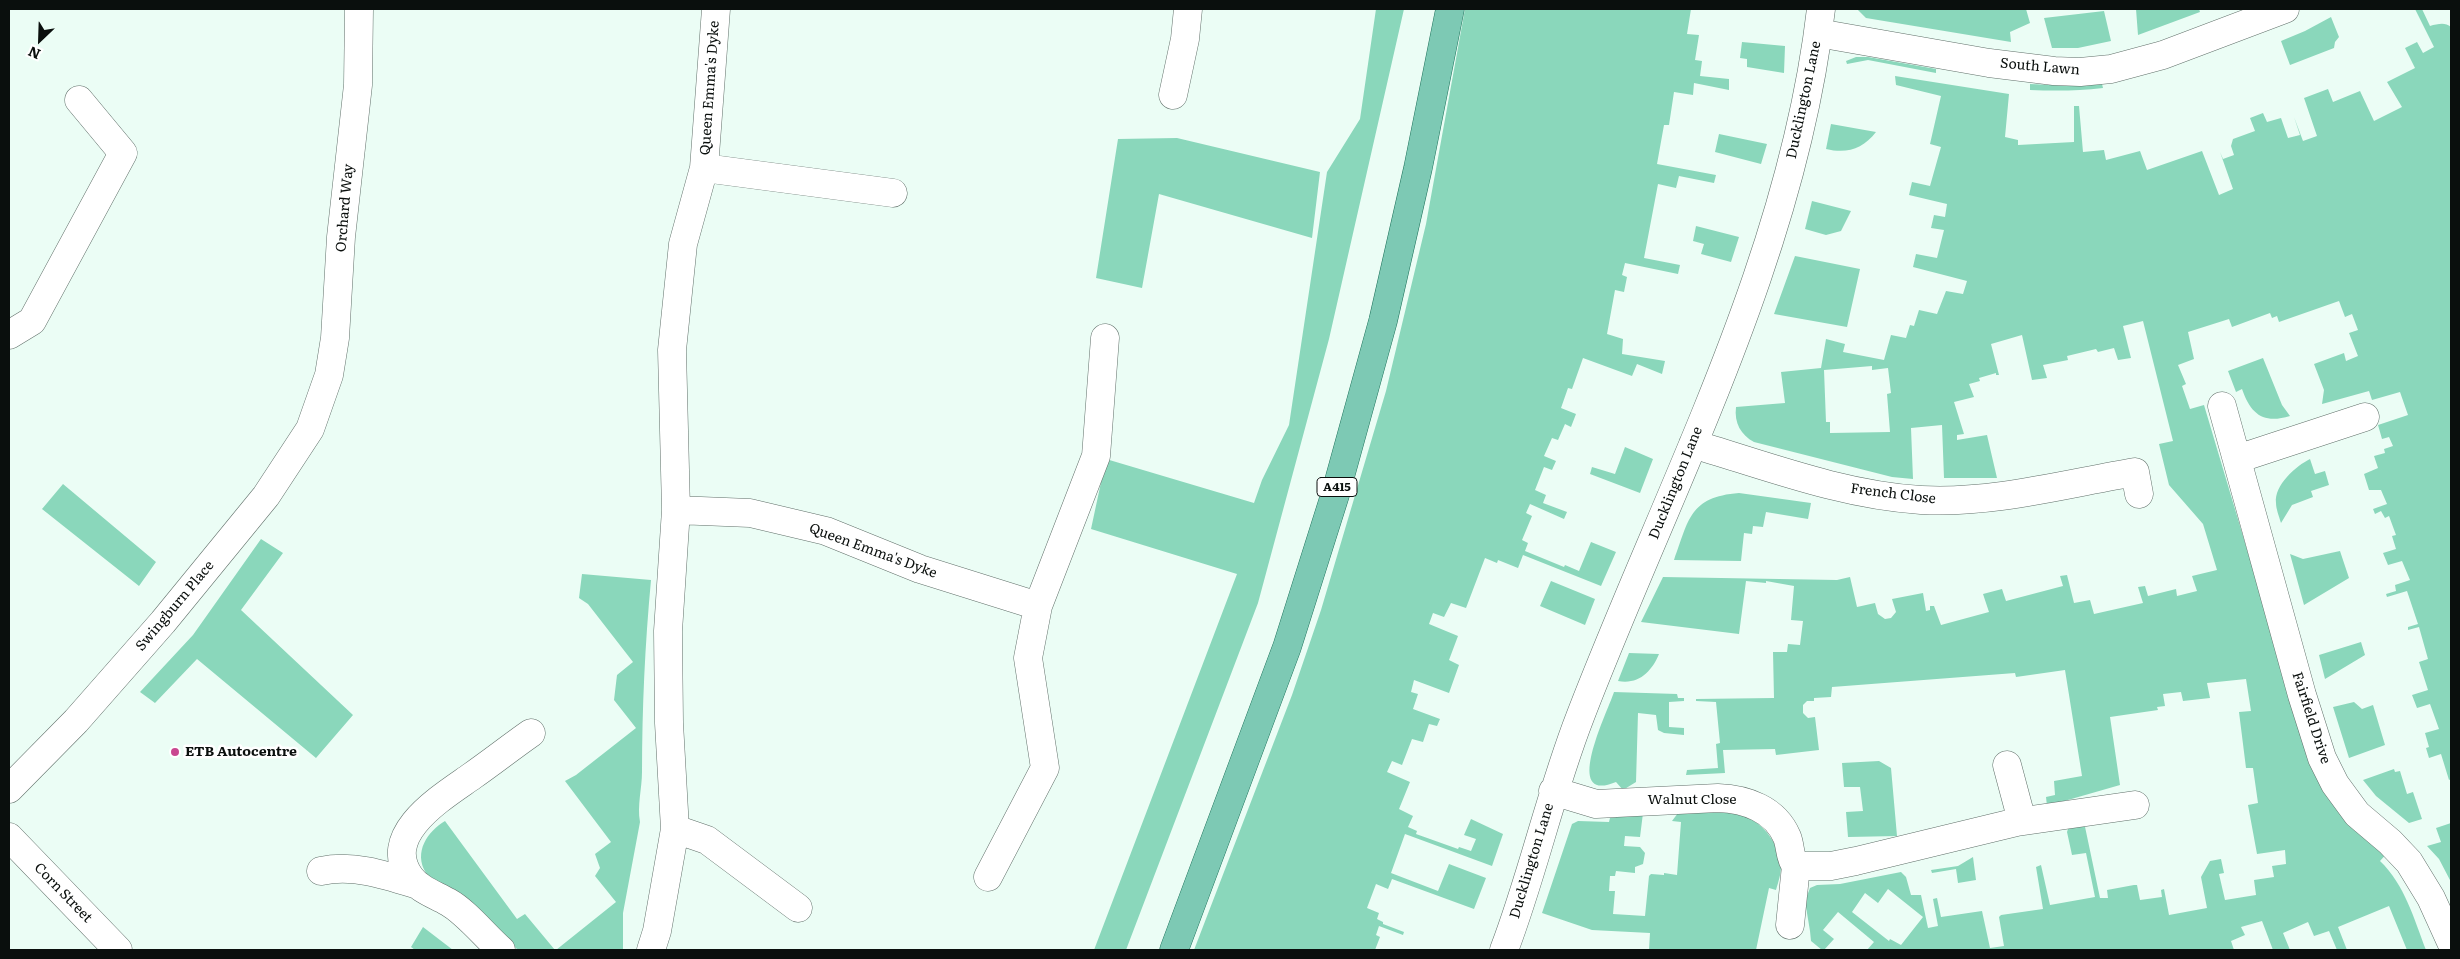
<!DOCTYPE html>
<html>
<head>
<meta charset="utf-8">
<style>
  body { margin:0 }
  #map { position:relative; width:2460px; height:959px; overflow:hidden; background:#ebfdf5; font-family:Literata,serif }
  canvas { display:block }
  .frame { position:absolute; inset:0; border:10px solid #0a0f0d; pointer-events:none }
  .north { position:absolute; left:15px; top:15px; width:50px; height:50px; -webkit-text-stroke:4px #fff; paint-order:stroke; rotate:204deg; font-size:14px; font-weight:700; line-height:20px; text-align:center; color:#0a0f0d }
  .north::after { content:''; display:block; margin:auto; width:18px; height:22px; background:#0a0f0d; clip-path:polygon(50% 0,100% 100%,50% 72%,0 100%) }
</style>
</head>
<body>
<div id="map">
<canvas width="2460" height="959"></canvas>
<div class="frame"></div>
<div class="north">N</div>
</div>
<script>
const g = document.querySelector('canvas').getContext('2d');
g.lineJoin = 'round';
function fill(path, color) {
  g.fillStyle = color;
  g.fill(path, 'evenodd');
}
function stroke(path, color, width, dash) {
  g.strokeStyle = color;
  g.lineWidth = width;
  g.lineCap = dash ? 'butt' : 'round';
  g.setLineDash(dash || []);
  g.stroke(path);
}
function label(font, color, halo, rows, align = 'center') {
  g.font = font + ' Literata,serif';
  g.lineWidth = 5;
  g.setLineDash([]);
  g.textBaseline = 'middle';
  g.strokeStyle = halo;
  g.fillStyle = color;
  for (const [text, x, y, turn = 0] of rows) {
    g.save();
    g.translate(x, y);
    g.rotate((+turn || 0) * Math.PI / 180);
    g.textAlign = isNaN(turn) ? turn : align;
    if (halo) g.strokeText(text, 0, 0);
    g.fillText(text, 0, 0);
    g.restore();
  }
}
const green = new Path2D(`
  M1376,9H1404L1329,339L1258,603L1126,950H1094L1237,574L1091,529L1106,459L1254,503L1262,480L1289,425L1327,172L1360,119Z
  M1465,9H1691L1687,34L1699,35L1695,60L1702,61L1700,76L1729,79V90L1694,83L1693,95L1674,92L1669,125H1664L1657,164L1716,175L1714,183L1679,176L1676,188L1658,184L1644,258L1680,265L1678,274L1625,263L1622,275L1627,277L1624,292L1615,290L1607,334L1623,339L1622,354L1665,361L1662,374L1637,364L1632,376L1583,358L1572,389L1568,388L1561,408L1576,414L1571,427L1565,424L1558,440L1552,438L1544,456L1556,461L1552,470L1544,467L1535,490L1546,495L1543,503L1567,512L1564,519L1530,504L1526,513L1532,516L1522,540L1528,543L1525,551L1564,567L1565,565L1579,571L1591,542L1616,552L1601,586L1523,555L1518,568L1498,560L1497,563L1485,558L1466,608L1451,603L1444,617L1433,613L1429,624L1458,636L1449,660L1459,665L1449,693L1414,680L1411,692L1418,694L1413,709L1440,719L1437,726L1429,724L1423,742L1412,739L1402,765L1392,761L1387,772L1410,782L1399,809L1413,816L1408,827L1417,831L1416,834L1458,849L1459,847L1471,851L1476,839L1464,835L1471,819L1503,834L1492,866L1405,834L1391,873L1438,891L1449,864L1486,878L1474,909L1392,879L1388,889L1376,884L1367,908L1379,913L1377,919L1383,922V924L1404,932L1403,935L1379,926L1376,935L1380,937L1375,950H1194L1292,695L1321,610L1386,391L1426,224Z
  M1857,9H2026L2030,23L2010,32L2011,42L1866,18Z
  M2136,9H2199L2200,12L2138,35Z
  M2415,9H2422L2430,26C2438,24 2445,22 2451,27V779L2449,780L2441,754L2429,758L2426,748L2429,747L2425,733L2439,729L2430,704L2417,708L2412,695L2428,690L2419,662L2428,659L2419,627L2408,630V627L2418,624L2407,591L2387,597L2386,594L2396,591L2395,585L2410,580L2402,561L2388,565L2383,553L2396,549L2392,536L2396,535L2389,516L2385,518L2381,511L2375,514L2373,509L2387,504L2381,490H2369L2364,474L2378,468L2374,456L2385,453L2384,449L2393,446L2389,437L2382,439L2378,425L2408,415L2400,392L2372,400L2369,391L2322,404L2324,390L2314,364L2344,353L2346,361L2358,356L2349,333L2358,330L2352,314L2345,317L2339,301L2279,322L2277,316L2272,318L2270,313L2232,327L2229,319L2188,332L2194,359L2178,365L2186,384L2182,386L2190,409L2204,405L2282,667L2388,852L2380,861C2405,885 2414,919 2426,950H2407L2389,906L2338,927L2347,950H2337L2329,931L2314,936L2308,922L2283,933L2290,950H2273L2262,921L2241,927L2245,935L2231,941L2234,950H1867L1874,942L1838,912L1823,930L1834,939L1824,950H1822L1811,941L1810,931L1805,901L1810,888L1817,885L1840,884L1901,872L1906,877L1911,895H1921L1928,928L1938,926L1933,899L1937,898L1941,917L1982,911L1990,948L2004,946L1999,917L2001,915L2043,909L2036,867L2041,865L2050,905L2095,897L2086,853L2072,855L2067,832L2069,826L2084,822L2100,898H2108L2107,890L2134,885H2137L2140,900L2162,897L2161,890L2164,889L2169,915L2207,908L2201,877L2210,861L2221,859L2224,873L2219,874L2225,900L2256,895L2254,880L2274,877L2272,866L2286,864L2285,850L2257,854L2248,805L2258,803L2253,768H2246L2239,712L2251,711L2246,679L2207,683L2210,698L2183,701L2181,692L2163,694L2165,706L2157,707L2158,710L2110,717L2120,785L2047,806L2046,797L2055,795L2054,781L2082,776L2065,670L2016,677L2015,673L1832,687L1831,697L1814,698V701H1807L1803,705V713L1808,718L1815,717L1819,750L1776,755L1775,749L1723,750L1725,773L1686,775L1687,770L1718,768L1716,744L1720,743L1716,702L1696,701V699L1774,698L1773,652H1787L1788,644L1800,645L1803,621L1791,620L1794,586L1766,581V583L1746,581L1739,634L1641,622L1663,577L1837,580L1850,577L1857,607L1875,603L1878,614L1885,619L1891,618L1896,612L1892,599L1923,593L1926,611L1930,610V606H1934L1941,625L1989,612L1983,594L2002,589L2006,601L2063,586L2060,576L2067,575L2074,603L2090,600L2094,614L2143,603L2138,587L2145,586L2148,596L2176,589L2177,596L2197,591L2192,576L2217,570L2203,524L2169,485L2159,444L2173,441L2143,321L2123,326L2131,358L2118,360L2114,348L2098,352L2096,349L2067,356L2068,360L2043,365L2047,378L2032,380L2022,335L1991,344L1999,375H1996V373L1979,378L1980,381L1969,384L1974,397L1954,402L1964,434L1957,435V440L1987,435L1997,478H1944L1942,425L1911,428L1913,479L1892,477L1754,442C1741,435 1734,423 1736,407L1785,403L1781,372L1821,368L1826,339L1845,344L1843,352L1884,360L1891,335L1906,338L1910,325L1914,326L1919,310L1937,314L1946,291L1963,294L1967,281L1913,267L1916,254L1937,258L1944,230L1931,228L1934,215L1945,217L1947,204L1909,195L1912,182L1930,186L1941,147L1930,144L1941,96L1896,85L1895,76L2009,94L2005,137L2018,140V145L2074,142V106H2079L2083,152L2104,150L2106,160L2140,151L2147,170L2202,151L2219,195L2233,189L2220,152L2223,159L2234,155L2231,146L2233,139L2255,131L2250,118L2263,113L2267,122L2281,118L2288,138L2300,135L2294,117L2303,141L2317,136L2304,98L2328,89L2333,102L2360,91L2374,121L2402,107L2387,82L2415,68L2405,48L2417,42L2423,53L2434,47ZM1872,366V370L1888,368L1891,393L1887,394L1890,432L1830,433V422H1826L1824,370ZM1888,889L1923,917L1901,945L1890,939L1889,941L1852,912L1865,893L1878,903Z
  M2104,11L2111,41L2078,48H2052L2044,18Z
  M2331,17L2339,37L2335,42L2334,48L2290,65L2281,41L2305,31Z
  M1742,42L1785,46L1784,73L1747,67V59L1740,58Z
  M1856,57H1868L1936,69V73L1868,60L1847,64L1846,61Z
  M2030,84L2072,86L2102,84L2103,88C2078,91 2055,91 2030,90Z
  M1831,124L1876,132C1863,149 1847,154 1826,149Z
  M1719,134L1767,144L1761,164L1715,152Z
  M1177,138L1320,172L1312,238L1159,194L1142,288L1096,278L1118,139Z
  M1812,201L1851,211L1841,231L1826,235L1805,229Z
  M1696,226L1739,237L1731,262L1701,254L1704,244L1693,241Z
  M1795,256L1860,269L1847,327L1774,314Z
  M2263,358L2282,405L2290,416C2264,424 2251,415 2242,389L2236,392L2228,371Z
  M1625,447L1653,459L1640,493L1590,474L1592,467L1615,474Z
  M2310,459L2315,474L2325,471L2329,485L2311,491L2313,497L2292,505L2281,523C2279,516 2276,509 2276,503C2274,485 2296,466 2310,459Z
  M63,484L156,562L139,586L42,509Z
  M1739,493L1811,503L1808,519L1766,512L1763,527L1753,526L1752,534L1744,533L1741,561L1674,560C1689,520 1689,497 1739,493Z
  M261,539L283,553L241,610L353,715L316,758L197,659L155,703L140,692L193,635Z
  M2340,551L2349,578L2304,605L2290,554L2303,559Z
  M582,574L651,580C645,644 642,708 642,772C642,789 637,805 640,822L623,913V950H556L616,902L595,876L600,868L595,854L611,842L565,781L576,775L636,728L614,700L617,675L633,662L588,604L579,598Z
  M1551,581L1595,599L1585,625L1540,606Z
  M2361,642L2365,655L2325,679L2319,655Z
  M1629,653L1659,654C1652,671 1639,685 1618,681Z
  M1614,692L1677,694L1678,698H1684V701L1669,702V727L1684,728V735L1664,733L1658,730L1656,715L1638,713L1636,782L1623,790L1616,782C1561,805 1608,711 1614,692Z
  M2354,702L2362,709L2373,705L2385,745L2349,758L2333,707Z
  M1879,761L1891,768L1897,836L1848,837L1846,812L1863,811L1860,787H1844L1842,763Z
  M2394,769L2395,772L2400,771L2407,794L2413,792L2422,819L2409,823L2376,796L2363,780Z
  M1643,813L1640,837L1625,836L1624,846L1640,847L1645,853L1643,864L1635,867V873L1616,871L1615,876H1610L1609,891H1615L1613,914L1645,916L1649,876L1651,874L1664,875V873L1677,875L1681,822L1672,821L1678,813C1698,814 1724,809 1744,816C1764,823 1780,845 1781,867C1781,874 1778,883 1776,890L1769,888L1756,950H1649L1650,933L1592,930L1542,913L1572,824L1578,821L1609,822L1610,818Z
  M445,821L517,919L525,914L555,950H518C498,930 475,913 452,895C444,889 431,882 426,873C413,852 428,831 445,821Z
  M2451,823V882L2439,859L2427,846L2441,842L2436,828Z
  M1973,857L1976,880L1958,883L1956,869L1932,873L1931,870L1958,866Z
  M423,927L453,950H415L411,947Z`);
const minor = new Path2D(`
  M1818,33L1989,63L2054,71L2080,72L2111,69L2163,55L2285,9
  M1173,95L1185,39L1188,9
  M704,168L893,193
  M9,335L32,321L123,153L79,100
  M2222,406L2302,695L2322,758L2335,784L2357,814L2390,842L2409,862L2431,898L2451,942
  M1693,444C1767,466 1842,495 1921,500C1992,504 2065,484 2135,472L2139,494
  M2237,459L2365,417
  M676,510L750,513L826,531L920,569L1038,606
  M2007,765L2022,821
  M9,789L76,721L163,622L266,496L310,429L329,375L335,338L341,237L358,85L359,9
  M1553,791L1596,804L1718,798C1746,799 1775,809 1787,837C1791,847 1789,857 1796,866L1790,925
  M675,829L707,840L798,908
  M1796,866H1831L1856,861L2017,822L2135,805
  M321,871C354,864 386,875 418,885
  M988,877L1045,768L1028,658L1038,606L1096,456L1105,338
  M501,950C485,936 466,912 448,902C434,894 420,890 410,877C379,834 444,796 472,776C492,762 511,747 531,733
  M651,950L657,931L675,829L669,723L668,631L676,510L672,350L683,244L704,168L716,9
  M1504,950C1533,874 1550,794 1580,717C1669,485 1792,260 1821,9`);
const tertiary = new Path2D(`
  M9,837L118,950`);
const primary = new Path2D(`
  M1174,950L1287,647L1335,495L1383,321L1418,168L1450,9`);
const markers = [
  [175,752,5,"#c94790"]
];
const shields = [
  [1337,487,40]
];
const shieldNames = [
  ["A415",1337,487]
];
const streetNames = [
  ["South Lawn",2040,67,5],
  ["Queen Emma's Dyke",710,88,-86],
  ["Ducklington Lane",1804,100,-78],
  ["Orchard Way",345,208,-85],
  ["Ducklington Lane",1676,483,-68],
  ["French Close",1893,494,7],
  ["Queen Emma's Dyke",873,551,20],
  ["Swingburn Place",175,606,-50],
  ["Fairfield Drive",2311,718,72],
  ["Walnut Close",1692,800],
  ["Ducklington Lane",1532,861,-73],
  ["Corn Street",63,893,46]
];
const poiNames = [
  ["ETB Autocentre",185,752]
];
fill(green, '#8ad7bb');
stroke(minor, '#61706a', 29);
stroke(tertiary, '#61706a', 29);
stroke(primary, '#1c7059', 29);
stroke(minor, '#fff', 28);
stroke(tertiary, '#fff', 28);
stroke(primary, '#7dc9b4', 28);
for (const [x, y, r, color] of markers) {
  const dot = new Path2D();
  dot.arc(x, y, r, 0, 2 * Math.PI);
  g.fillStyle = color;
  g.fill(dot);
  stroke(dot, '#fff', 2);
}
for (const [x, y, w] of shields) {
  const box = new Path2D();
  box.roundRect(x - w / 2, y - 9.5, w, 19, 4);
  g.fillStyle = '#fff';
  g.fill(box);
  stroke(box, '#0a0f0d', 1);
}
label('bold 12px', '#0a0f0d', null, shieldNames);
label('14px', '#0a0f0d', '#fff', streetNames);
label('bold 14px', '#0a0f0d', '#fff', poiNames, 'left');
</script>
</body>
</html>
